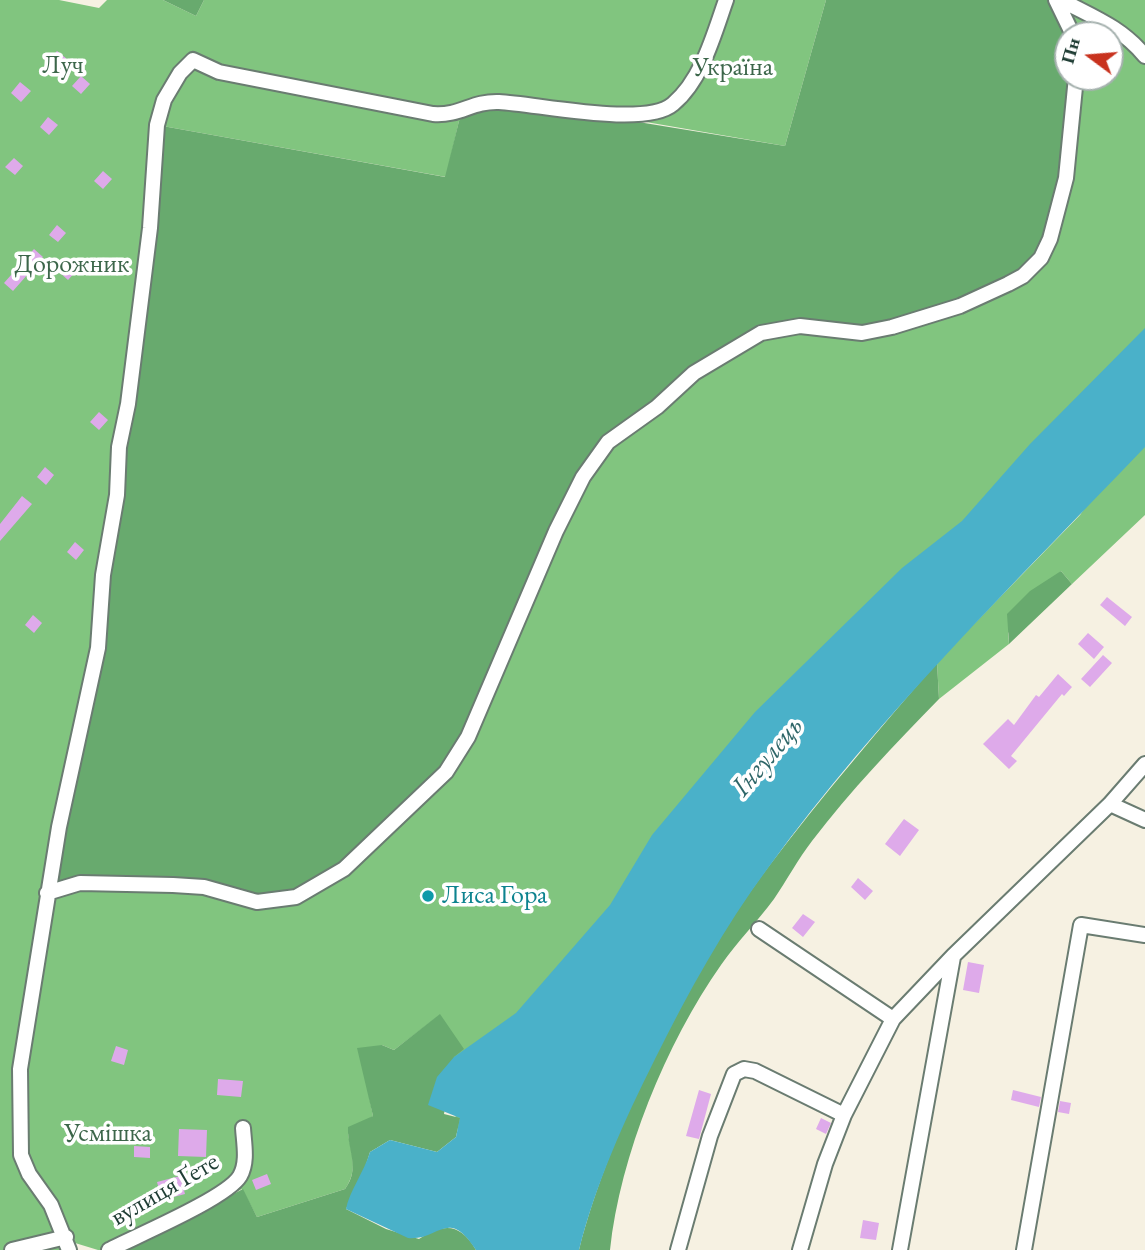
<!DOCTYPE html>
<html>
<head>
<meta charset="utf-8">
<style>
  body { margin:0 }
  #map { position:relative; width:1145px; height:1250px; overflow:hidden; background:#f6f1e2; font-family:"EB Garamond",serif }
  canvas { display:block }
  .north { position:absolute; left:1054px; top:21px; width:70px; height:70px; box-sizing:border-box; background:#fff; border:2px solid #a5b1ae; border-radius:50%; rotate:286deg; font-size:19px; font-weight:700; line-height:28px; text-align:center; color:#1f3d34 }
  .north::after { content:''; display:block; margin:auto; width:24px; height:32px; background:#c8321e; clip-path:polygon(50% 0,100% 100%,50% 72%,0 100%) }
</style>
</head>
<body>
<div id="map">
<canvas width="1145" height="1250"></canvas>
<div class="north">Пн</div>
</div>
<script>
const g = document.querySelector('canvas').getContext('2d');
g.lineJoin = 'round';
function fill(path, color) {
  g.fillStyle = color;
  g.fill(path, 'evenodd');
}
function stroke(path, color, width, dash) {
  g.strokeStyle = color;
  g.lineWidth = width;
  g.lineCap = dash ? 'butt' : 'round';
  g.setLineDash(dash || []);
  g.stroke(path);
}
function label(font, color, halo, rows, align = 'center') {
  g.font = font + ' "EB Garamond",serif';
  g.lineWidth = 7;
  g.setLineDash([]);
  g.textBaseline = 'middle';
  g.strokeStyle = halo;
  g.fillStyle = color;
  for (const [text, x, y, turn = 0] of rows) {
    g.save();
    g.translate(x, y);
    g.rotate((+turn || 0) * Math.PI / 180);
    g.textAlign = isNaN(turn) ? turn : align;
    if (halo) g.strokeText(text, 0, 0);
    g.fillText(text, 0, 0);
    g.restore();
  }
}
const green = new Path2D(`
  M0,0H59L99,8L107,0H163L196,16L204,0H826L785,146L646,122L459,121L446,177L157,125L502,654L608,442L1076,77H1110V35H1073L1056,0H1145V357L476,1250L440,1015L394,1050L382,1045L368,1091L373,1116L348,1134C352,1155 358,1171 345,1189L257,1217L242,1189L121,1250H98L62,1239L64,1250H0Z
  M1145,420V515L1072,584L1061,571L1008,633L1009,644L939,699L937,662L1080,515Z`);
const forest = new Path2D(`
  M163,0H204L196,16Z
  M826,0H1056L1068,35V77H1076L1050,239L1023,276L892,327L761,333L608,442L583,477L446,772L313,889L257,902L204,887L106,885L47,893L98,648L157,125L445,177L459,121L477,107L498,106L620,119L785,146Z
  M1061,571L1072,584L1009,644L1007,614L1030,591Z
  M937,662L939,699C894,745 851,790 812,841C798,859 787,880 774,899C757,922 737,942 721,965C666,1043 620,1156 610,1250H579C611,1126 691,969 769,866C822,796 880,729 937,662Z
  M440,1014L464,1049L454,1057L444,1114L460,1118L456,1137L437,1152L390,1140L370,1152L363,1174L346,1209L386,1229L419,1239C444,1223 460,1223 476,1250H121L243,1189L257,1217L345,1189C361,1168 347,1150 348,1127L373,1116L357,1048L382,1045L394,1050Z`);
const water = new Path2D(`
  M1145,328V447C1015,583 879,715 768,868C724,927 688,993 655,1059C624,1121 596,1183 579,1250H476C448,1206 439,1241 408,1238L346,1209C349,1192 364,1172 370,1152L390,1140L437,1152L456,1137L460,1118L428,1105L437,1077L454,1057L516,1013L610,905L652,835L755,712L902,568L962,521L1030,444Z`);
const building = new Path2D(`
  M57,51L67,59L58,71L47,62Z
  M81,76L90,84L81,94L72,86Z
  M20,82L31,91L21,102L11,93Z
  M48,117L58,125L49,135L40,127Z
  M14,158L23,166L15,175L5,167Z
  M103,171L112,179L103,189L94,181Z
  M57,225L66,233L58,242L49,235Z
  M34,249L43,257L13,291L4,283Z
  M68,262L77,270L68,280L59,272Z
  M99,412L108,420L99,430L90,422Z
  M45,467L54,475L46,485L37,477Z
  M22,496L32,504L0,541V524Z
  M75,542L84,550L76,560L67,552Z
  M1107,597L1132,617L1125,626L1100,605Z
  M33,615L42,623L34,633L25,625Z
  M1088,633L1104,647L1094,659L1078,644Z
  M1103,655L1112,663L1090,687L1081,679Z
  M1058,674L1072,687L1064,696L1062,694L1011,756L1017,761L1009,769L983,744L1008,719L1014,725L1036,695L1039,697Z
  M904,819L919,830L900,856L885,844Z
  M858,878L873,891L865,900L851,887Z
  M803,914L815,922L803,937L792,928Z
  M968,962L984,965L979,993L963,990Z
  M116,1046L128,1050L124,1065L111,1061Z
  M218,1079L243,1081L241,1097L217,1095Z
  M699,1090L711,1094L699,1139L686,1136Z
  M1013,1090L1041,1097L1039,1107L1011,1100Z
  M1060,1101L1071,1103L1069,1114L1058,1112Z
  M821,1118L831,1123L826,1134L816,1129Z
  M179,1129L207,1130L206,1157L178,1156Z
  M134,1146L150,1147V1158L134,1157Z
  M267,1174L271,1184L256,1190L252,1180Z
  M180,1176L185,1194L162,1200L157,1182Z
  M863,1220L879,1223L876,1240L860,1238Z`);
const minor = new Path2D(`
  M1056,0L1073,35
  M1061,0C1093,17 1121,27 1145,56
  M1110,804L1145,820
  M47,893L80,883L173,885L204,887L257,902L296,897L344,869L446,772L468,737L556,531L583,477L608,442L657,407L694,373L761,333L800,326L862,333L892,327L960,306L1008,284L1023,276L1041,258L1050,239L1066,178L1076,77
  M759,929L893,1019
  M12,1250L66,1237
  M69,1250L51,1205L29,1174L21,1155L20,1069L59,827L98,648L103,575L117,495L119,447L128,404L150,228L157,125L164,100L180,73L193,60L219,72L433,114C461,116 471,101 499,102C538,104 645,128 673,104C702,80 714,34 726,0
  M109,1250C136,1236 227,1198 240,1176C248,1162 244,1144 243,1128
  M678,1250L710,1136L734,1074L744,1069L755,1071L844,1115
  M800,1250L825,1164L844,1115L893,1019L953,956L1110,804L1145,764
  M900,1250L953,957
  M1024,1250L1081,925L1145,935`);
const markers = [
  [428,896,7,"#0f9aa8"]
];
const parkNames = [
  ["Луч",63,66],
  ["Україна",733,68],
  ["Дорожник",72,265],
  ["Усмішка",108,1134]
];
const cultureNames = [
  ["Лиса Гора",442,896]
];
const streetNames = [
  ["вулиця Ґете",165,1190,-30]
];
const waterNames = [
  ["Інгулець",768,757,-50]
];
fill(green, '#81c57f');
fill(forest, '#68aa6e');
fill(water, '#4ab1c9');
fill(building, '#deaaea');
stroke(minor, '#6a7c71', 18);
stroke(minor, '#fff', 14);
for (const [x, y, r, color] of markers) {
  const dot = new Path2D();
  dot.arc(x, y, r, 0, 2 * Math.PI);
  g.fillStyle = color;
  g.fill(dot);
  stroke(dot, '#fff', 2.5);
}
label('26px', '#3c664a', '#fff', parkNames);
label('26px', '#0d838f', '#fff', cultureNames, 'left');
label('26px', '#1f3d34', '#fff', streetNames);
label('italic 28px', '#2e6668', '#fff', waterNames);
</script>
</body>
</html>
